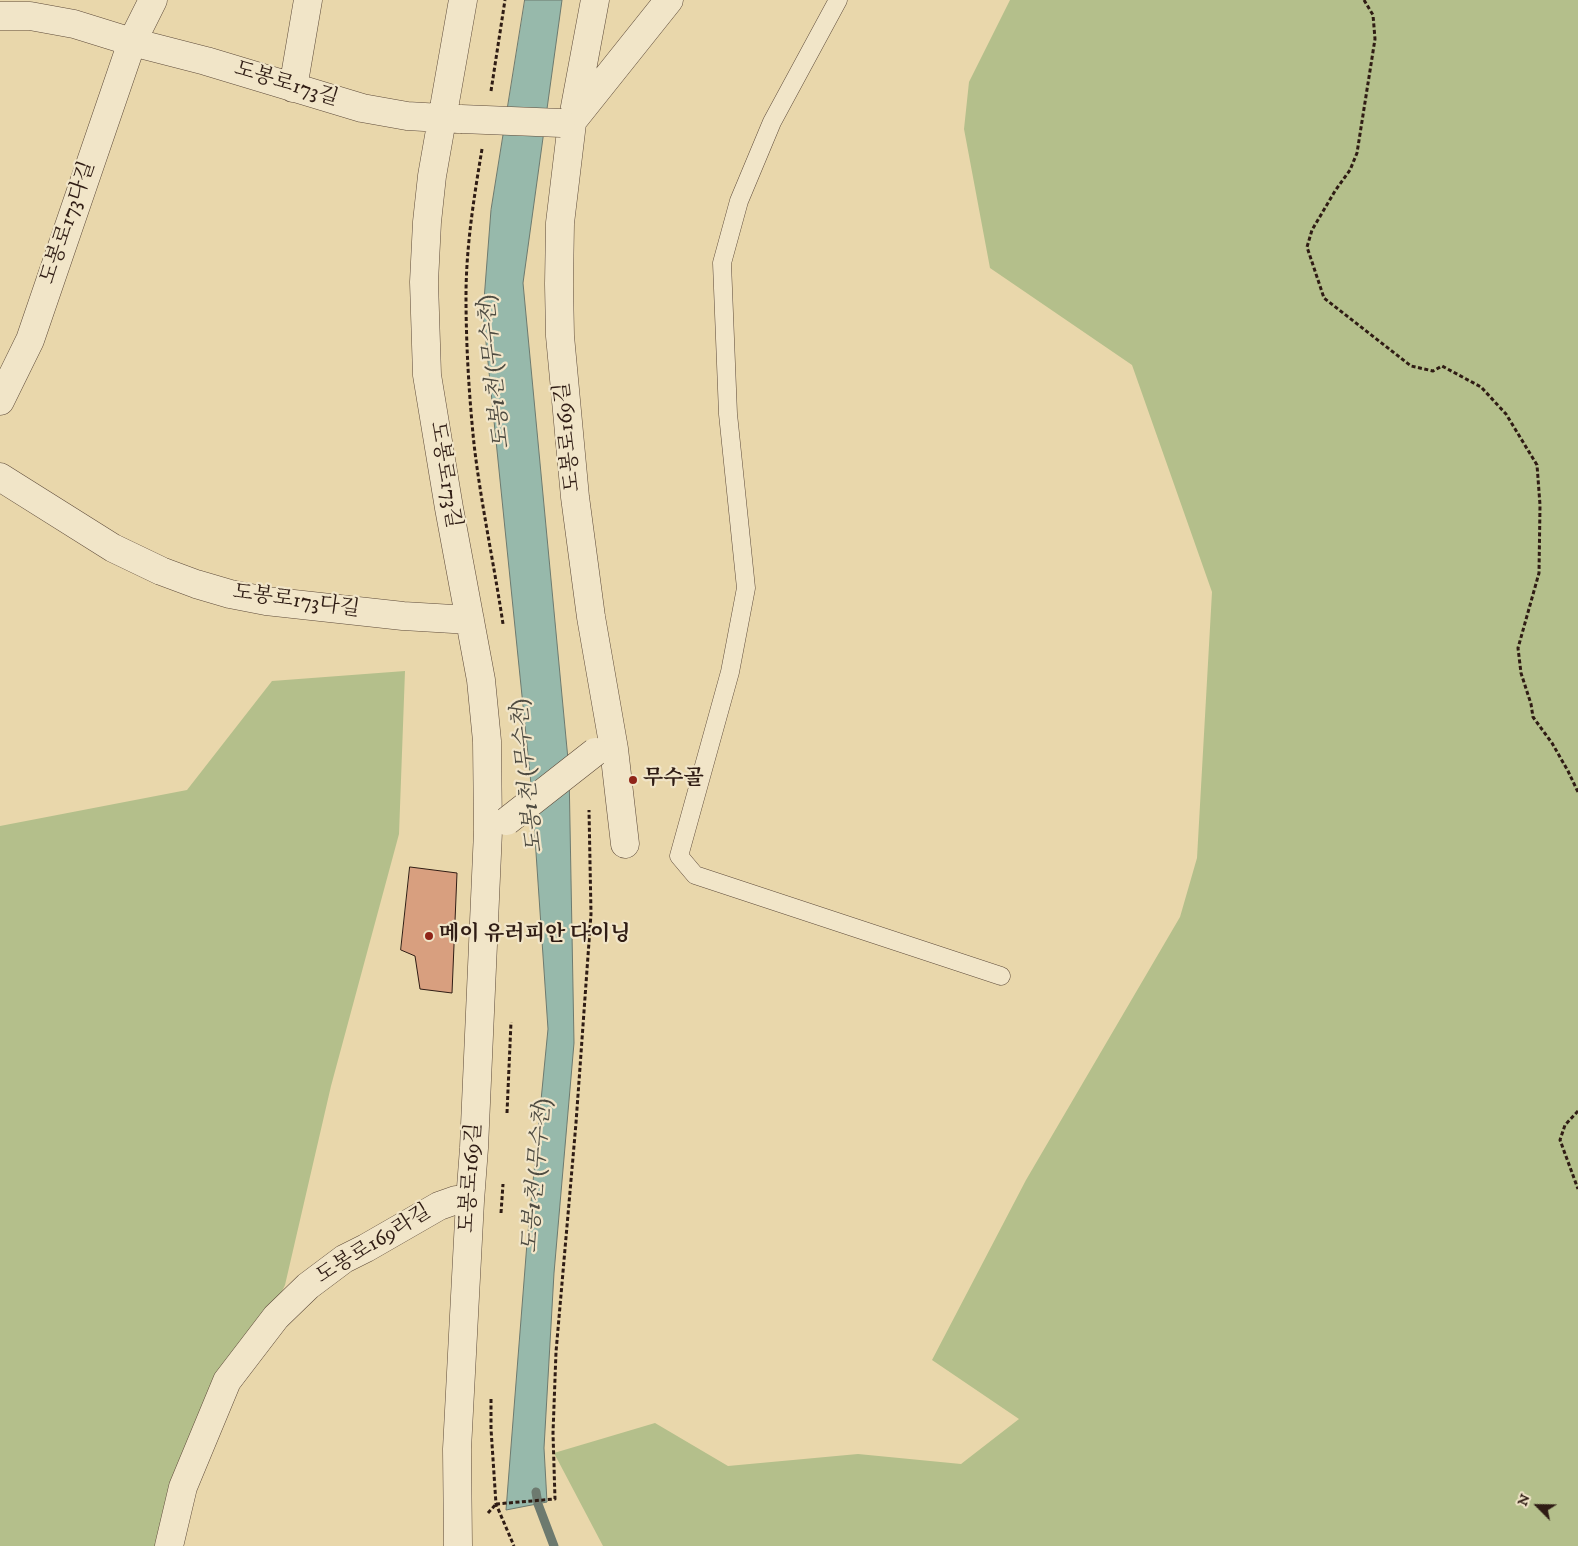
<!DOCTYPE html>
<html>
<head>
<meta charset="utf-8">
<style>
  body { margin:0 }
  #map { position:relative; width:1578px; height:1546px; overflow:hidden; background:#e9d7ab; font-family:"IM FELL DW Pica",serif }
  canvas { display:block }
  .north { position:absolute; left:1513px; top:1481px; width:50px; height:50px; -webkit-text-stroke:4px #f1e5c8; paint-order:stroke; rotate:293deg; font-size:14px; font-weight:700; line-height:20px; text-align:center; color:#2f1c14 }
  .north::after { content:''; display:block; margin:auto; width:18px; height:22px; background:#2f1c14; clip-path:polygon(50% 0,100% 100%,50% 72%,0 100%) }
</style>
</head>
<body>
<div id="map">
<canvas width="1578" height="1546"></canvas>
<div class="north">N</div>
</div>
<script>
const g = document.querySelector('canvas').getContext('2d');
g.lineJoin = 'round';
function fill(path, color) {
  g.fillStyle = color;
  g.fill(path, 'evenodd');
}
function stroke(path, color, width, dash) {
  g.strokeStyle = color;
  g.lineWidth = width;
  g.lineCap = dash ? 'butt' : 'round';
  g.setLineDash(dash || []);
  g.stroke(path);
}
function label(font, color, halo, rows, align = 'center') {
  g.font = font + ' "IM FELL DW Pica","Noto Serif KR",serif';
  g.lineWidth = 4.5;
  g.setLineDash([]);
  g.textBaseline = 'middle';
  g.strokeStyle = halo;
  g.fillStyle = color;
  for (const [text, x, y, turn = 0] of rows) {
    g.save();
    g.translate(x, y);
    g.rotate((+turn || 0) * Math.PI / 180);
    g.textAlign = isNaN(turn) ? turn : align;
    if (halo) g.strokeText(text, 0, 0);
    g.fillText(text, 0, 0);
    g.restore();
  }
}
const green = new Path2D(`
  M1010,0H1578V1546H603L554,1453L655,1423L728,1466L858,1454L961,1464L1019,1419L932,1360L1026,1180L1180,917L1197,858L1212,592L1132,365L990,268L964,129L969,82Z
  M405,671L399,834L331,1086L285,1285L212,1440L174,1546H0V826L187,790L272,681Z`);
const water = new Path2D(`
  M525,0H562L523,283L569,770L574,1043L554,1273L544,1448L547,1502L506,1510L527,1243L548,1029L532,794L483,313L491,210Z`);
const stream = new Path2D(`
  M536,1492L538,1504L554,1546`);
const building = new Path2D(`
  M410,867L457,873L452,993L420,989L415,956L401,950Z`);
const path = new Path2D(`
  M1364,0L1373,15L1375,39L1357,153L1350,170L1335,191L1312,230L1307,247L1324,298L1411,366L1433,371L1442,366L1481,387L1506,414L1537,465L1540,505L1539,573L1518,648L1521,673L1531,704L1533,717L1552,743L1568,771L1578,792
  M491,91L505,0
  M482,149C474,197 466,247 466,296C466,345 469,395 474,444C481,504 494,564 503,624
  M1578,1111L1565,1125L1560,1140L1578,1189
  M507,1113L511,1022
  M501,1213L503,1184
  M491,1399V1429L496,1504L514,1546
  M496,1504L555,1499L553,1433L556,1352L576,1123L591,914L589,810
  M488,1513L496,1504`);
const service = new Path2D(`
  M838,0L772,122L739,201L722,263L728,414L746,588L730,672L679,856L695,875L1001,976`);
const minor = new Path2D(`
  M595,0L572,123L560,223L559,284L560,336L575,497L591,617L614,749L625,844
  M0,16H30L74,24L132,42L206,61L362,108L407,116L459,119
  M293,88L308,0
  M574,119L669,0
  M0,401L30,340L132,42L153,0
  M0,477L113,548L161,571L196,584L230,594L266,601L403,616L470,620
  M169,1546L183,1487L227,1381L276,1317L308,1286L344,1259L366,1248L439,1206L456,1200L470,1201
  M458,1546L457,1449L470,1201L474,1148L488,831L487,741L481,680L449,508L427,375L424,282L427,222L432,176L463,0`);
const minorBridge = new Path2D(`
  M461,119L561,123
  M507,821L595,752`);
const markers = [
  [633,780,5,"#8f2418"],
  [429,936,5,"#8f2418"]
];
const streetNames = [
  ["도봉로173길",286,85,17],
  ["도봉로173다길",69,223,-71],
  ["도봉로169길",569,437,-96],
  ["도봉로173길",444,475,81],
  ["도봉로173다길",296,602,8],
  ["도봉로169길",472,1178,-86],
  ["도봉로169라길",374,1245,-32]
];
const poiNames = [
  ["무수골",643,780],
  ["메이 유러피안 다이닝",439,936]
];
const waterNames = [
  ["도봉1천 (무수천)",496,372,-96],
  ["도봉1천 (무수천)",529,776,-96],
  ["도봉1천 (무수천)",538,1176,-85]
];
fill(green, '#b4bf8b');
fill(water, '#97b9ab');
stroke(water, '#6d7a6f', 1);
stroke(stream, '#6d7a6f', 9);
fill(building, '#d89f7f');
stroke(building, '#2f1c14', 1);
stroke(service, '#5e4b3a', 19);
stroke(minor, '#5e4b3a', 29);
stroke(path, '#2f1c14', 3, [4, 2.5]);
stroke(service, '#f1e5c8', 18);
stroke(minor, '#f1e5c8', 28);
stroke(minorBridge, '#5e4b3a', 29, []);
stroke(minorBridge, '#f1e5c8', 28);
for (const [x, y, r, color] of markers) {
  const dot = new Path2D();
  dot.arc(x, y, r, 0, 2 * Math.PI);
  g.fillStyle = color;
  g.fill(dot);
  stroke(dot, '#f1e5c8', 2);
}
label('21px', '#2f1c14', '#f1e5c8', streetNames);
label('bold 21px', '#2f1c14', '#f1e5c8', poiNames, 'left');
label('italic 22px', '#4e4b41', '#f1e5c8', waterNames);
</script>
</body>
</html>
